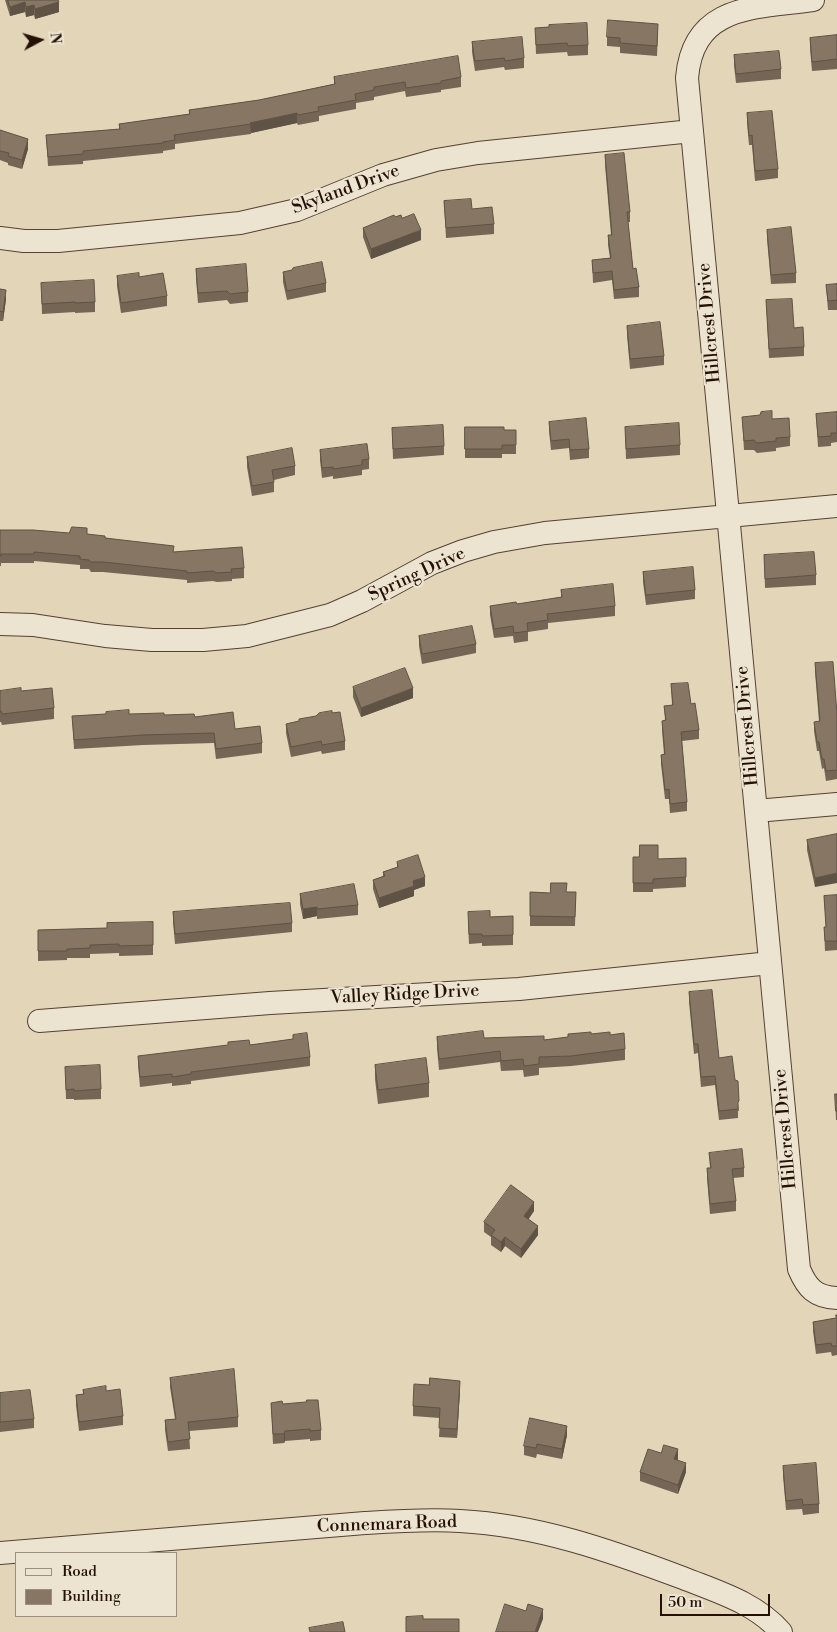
<!DOCTYPE html>
<html>
<head>
<meta charset="utf-8">
<style>
  body { margin:0 }
  #map { position:relative; width:837px; height:1632px; overflow:hidden; background:#e2d5b8; font-family:"Libre Bodoni",serif }
  canvas { display:block }
  .legend { position:absolute; left:15px; top:1552px; width:162px; height:65px; box-sizing:border-box; background:#ece4d1; border:1px solid #9c8f80; margin:0; padding:6px 9px; list-style:none; font-size:15px; color:#251006 }
  .legend li { display:flex; align-items:center; gap:10px; height:25px }
  .legend b { width:25px; border:1px solid #9c8f80 }
  .north { position:absolute; left:15px; top:15px; width:50px; height:50px; -webkit-text-stroke:4px #ece4d1; paint-order:stroke; rotate:84deg; font-size:14px; font-weight:700; line-height:20px; text-align:center; color:#251006 }
  .north::after { content:''; display:block; margin:auto; width:18px; height:22px; background:#251006; clip-path:polygon(50% 0,100% 100%,50% 72%,0 100%) }
  .scale { position:absolute; left:660px; top:1594px; width:110px; height:22px; box-sizing:border-box; border:2px solid #251006; border-top:0; padding-left:6px; font-size:15px; line-height:18px; white-space:nowrap; color:#251006; -webkit-text-stroke:4px #ece4d1; paint-order:stroke }
</style>
</head>
<body>
<div id="map">
<canvas width="837" height="1632"></canvas>
<ul class="legend">
<li><b style="height:6px;background:#ece4d1"></b>Road</li>
<li><b style="height:14px;background:#877663"></b>Building</li>
</ul>
<div class="north">N</div>
<div class="scale">50 m</div>
</div>
<script>
const g = document.querySelector('canvas').getContext('2d');
g.lineJoin = 'round';
function stroke(path, color, width, dash) {
  g.strokeStyle = color;
  g.lineWidth = width;
  g.lineCap = dash ? 'butt' : 'round';
  g.setLineDash(dash || []);
  g.stroke(path);
}
function fill(path, color) {
  g.fillStyle = color;
  g.fill(path, 'evenodd');
}
function label(font, color, halo, rows, align = 'center') {
  g.font = font + ' "Libre Bodoni",serif';
  g.lineWidth = 4.5;
  g.setLineDash([]);
  g.textBaseline = 'middle';
  g.strokeStyle = halo;
  g.fillStyle = color;
  for (const [text, x, y, turn = 0] of rows) {
    g.save();
    g.translate(x, y);
    g.rotate((+turn || 0) * Math.PI / 180);
    g.textAlign = isNaN(turn) ? turn : align;
    if (halo) g.strokeText(text, 0, 0);
    g.fillText(text, 0, 0);
    g.restore();
  }
}
const minor = new Path2D(`
  M813,0C756,8 693,4 687,78L799,1269C807,1288 815,1297 837,1298
  M0,238L24,241H58L240,223L297,210L383,175L436,160L478,153L692,131
  M0,624L33,625L105,636L152,640H203L247,636L330,615L362,601L432,563L463,551L494,542L545,533L837,506
  M756,811L837,804
  M39,1021L270,1003L519,989L770,963
  M0,1553L365,1523C397,1521 428,1519 460,1521C538,1525 611,1551 683,1578C718,1592 756,1603 781,1632`);
const wall = new Path2D(`
  M5,0H58L59,12L35,19L34,15L26,17L25,12L10,16Z
  M549,27L588,45V55L568,56L567,52L536,54L535,28Z
  M658,33L657,56L620,53V47L607,46V37Z
  M837,35V69L812,71L810,48V38Z
  M472,42L524,58V68L505,70L504,67L475,71L472,52Z
  M734,55L781,69V79L736,83L734,65Z
  M334,77H461V87L441,90V92L406,97L405,91L374,97V100L356,103V109L319,116V121L298,125L297,123L251,133V134L175,144V149L163,151V153L83,161V164L48,166L46,135L119,129V124L189,114V110L259,100L334,84Z
  M747,113L778,169V178L755,181L752,145H749L747,123Z
  M0,130L28,149L22,169L8,165V163L0,160Z
  M605,155L630,212V222H628L633,269L639,287V297L614,299L612,280L593,283L592,260L610,258L608,245V235H611L605,165Z
  M444,201L472,209L494,224V234L446,238Z
  M402,218L421,240L371,259L363,237V228Z
  M767,230L796,273V283L771,284L767,239Z
  M196,269L248,292V302L230,304L227,300L198,303L196,279Z
  M283,272L326,283V292L287,300L283,282Z
  M117,276L167,296V306L121,313L117,286Z
  M41,283L95,302V312L75,313V312L42,314Z
  M837,284V310H828L826,285Z
  M0,289L6,299L3,321H0Z
  M766,300L794,328L804,347V356L769,358Z
  M627,326L664,356V365L630,369L627,335Z
  M837,412V442L831,443V446L818,447L816,414Z
  M742,417L772,419L790,437V446L776,448V451L757,453L754,450H744Z
  M549,422L589,449V458L570,460L569,448L551,450L549,431Z
  M465,427L504,430H516V454H502V458H465Z
  M625,427L680,445V455L626,459Z
  M392,428L444,446V455L393,459Z
  M320,450L369,459V469L362,470V475L333,479V476L322,478L320,460Z
  M247,457L295,466V475L274,480V492L252,496L247,467Z
  M0,530L87,534L174,552L244,568V578L232,579V581L217,582L213,581L187,583V580L103,572H91L89,569H80V565L34,561V563H1V566H0Z
  M764,555L816,575V585L765,588Z
  M643,572L695,590V599L646,605L643,582Z
  M561,590L615,606V616L548,623V629L528,632V641L514,643L513,636L494,638L490,615V606L517,604L561,597Z
  M419,636L476,644V653L422,664L419,646Z
  M815,663L837,714V779L826,781L824,768L822,769L819,751H817L814,731V722L819,721L815,672Z
  M671,684L691,704L699,730V739L682,741L687,802V811L670,813L669,799H665L661,764V755L664,754L662,730V721L665,720L664,706L672,705Z
  M353,687L413,698L361,717L353,697Z
  M0,691H21L54,708V719L2,725L1,722H0Z
  M332,713L345,741V750L322,754L321,751L291,757L286,733V724L299,721Z
  M129,714L195,717L235,729L262,743V753L216,759L214,743L143,745L74,749L72,716Z
  M837,834L815,887L807,850V840Z
  M633,857L658,859L686,858V887L653,889V892H633Z
  M397,862L425,886L414,890V896L379,908L373,889V880L383,876V872L397,867Z
  M530,892L550,893L576,892L575,926H530Z
  M300,894L358,905V915L317,919V916L303,919L300,904Z
  M837,895V950L825,951L824,927H826L824,896Z
  M173,912L292,923V932L175,944L173,922Z
  M513,916V945L482,946V943L469,944L468,922L490,917Z
  M153,922V955L119,956V953L90,954V958H67V960L38,961V930L107,928Z
  M689,992L719,1058L735,1080L739,1111H738V1118L719,1120L715,1085L701,1087L698,1053L694,1054L689,1002Z
  M591,1034L610,1035L625,1049V1060L571,1066L539,1068V1075L524,1077L523,1070L501,1071L500,1062L439,1070L437,1048V1037L544,1040Z
  M293,1035L310,1057V1066L191,1081V1084L172,1086V1083L140,1087L138,1065V1056L250,1045L293,1039Z
  M375,1065L429,1083V1097L378,1104L375,1079Z
  M65,1067L101,1089V1099L74,1100V1099H66Z
  M835,1094H837V1120H836Z
  M709,1153L744,1168V1177L733,1178L736,1201V1211L710,1214L707,1178V1168H710Z
  M534,1211L528,1219L538,1235L521,1258L505,1246L501,1252L491,1245V1237L484,1232V1222Z
  M837,1315V1355L832,1356L831,1352L816,1354L813,1331V1322L836,1318Z
  M170,1378L238,1417V1427L189,1431L190,1449L168,1451L165,1430V1420L175,1419L170,1387Z
  M83,1390L106,1391L123,1416V1425L79,1431L76,1405V1395L83,1394Z
  M460,1390L457,1438L439,1437L440,1418L413,1416V1406Z
  M0,1393L34,1419V1428L0,1432Z
  M271,1403L283,1404L321,1430V1440L310,1441V1439L285,1441L284,1443L273,1444Z
  M567,1435L562,1459L537,1454L536,1458L524,1455V1446Z
  M678,1459L677,1460L686,1472L678,1494L640,1481V1472Z
  M783,1466L819,1504V1513L803,1515L802,1509L786,1510L783,1476Z`);
const shadedWall = new Path2D(`
  M25,2V12L10,16V7Z
  M59,2V12L35,19V9Z
  M34,5V15L26,17V7Z
  M297,113V123L251,133L250,123Z
  M28,139V149L22,169V160Z
  M421,230V240L371,259V249Z
  M6,290V299L3,321V312Z
  M413,688V698L361,717V708Z
  M837,873V883L815,887V878Z
  M425,877V886L414,890V896L379,908V898L413,881Z
  M317,907V916L303,919V909Z
  M534,1202V1211L524,1226V1216Z
  M538,1226V1235L521,1258V1249Z
  M505,1237V1246L501,1252V1242Z
  M460,1381V1390L457,1438V1429Z
  M567,1426V1435L562,1459V1449Z
  M285,1431V1441L284,1443V1434Z
  M678,1449V1459L674,1469V1459Z
  M686,1463V1472L678,1494V1485Z
  M543,1609V1619L538,1632H535Z`);
const building = new Path2D(`
  M8,0H58L59,2L35,9L34,5L26,7L25,2L10,7Z
  M608,20L658,24L657,46L620,43V38L607,37Z
  M587,23L588,45L568,46L567,43L536,45L535,28L549,27V25Z
  M837,35V59L812,62L810,38Z
  M522,37L524,58L505,61L504,58L475,61L472,42Z
  M779,51L781,69L736,74L734,55Z
  M458,56L461,77L441,81V83L406,88L405,82L374,87V90L355,94L356,100L318,107L319,111L298,115L297,113L250,123L251,124L174,135L175,140L163,142V143L83,151V154L48,157L46,135L120,129L119,124L190,114L189,110L259,100L335,84L334,77Z
  M772,111L778,169L755,171L752,135L749,136L747,113Z
  M0,130L28,139L22,160L8,156L9,153L0,151Z
  M624,153L630,212H627L633,269L636,268L639,287L614,290L612,271L593,273L592,260L611,258L608,235H612L605,155Z
  M471,199L472,209L492,207L494,224L446,228L444,201Z
  M414,214L421,230L371,249L363,228L394,215L395,217L401,215L402,218Z
  M791,227L796,273L771,275L767,230Z
  M322,262L326,283L287,291L283,272L292,270L293,268Z
  M246,264L248,292L230,294L227,291L198,293L196,269Z
  M139,273V277L163,273L167,296L121,303L117,276Z
  M94,280L95,302L75,303V302L42,304L41,283Z
  M837,284V300L828,301L826,285Z
  M0,289L6,290L3,312L0,311Z
  M792,299L794,328L803,327L804,347L769,349L766,300Z
  M660,322L664,356L630,359L627,326Z
  M772,411V419L789,418L790,437L776,438V441L757,443L754,440L744,441L742,417L760,415L761,412Z
  M837,412V433H831V436L818,437L816,414Z
  M586,418L589,449L570,450L569,439L551,441L549,422Z
  M679,423L680,445L626,449L625,427Z
  M443,425L444,446L393,449L392,428Z
  M465,427H504V430H516V445H502V449H465Z
  M367,444L369,459L362,460V465L333,469V467L322,468L320,450Z
  M292,448L295,466L272,470L274,482L252,486L247,457Z
  M72,527L87,528V534L105,536V538L174,546L173,552L242,547L244,568L231,569L232,572L217,573L213,571L187,573V571L103,562H91L89,560L80,559V556L34,552V554H1V556H0V530H33L69,533Z
  M814,552L816,575L765,579L764,555Z
  M693,567L695,590L646,595L643,572Z
  M613,584L615,606L547,614L548,620L527,623L528,631L514,633L513,626L494,629L490,606L516,602L517,604L562,597L561,590Z
  M472,626L476,644L422,654L419,636Z
  M833,662L837,714V770L826,771L824,759H822L819,742H817L814,722L820,721L815,663Z
  M405,668L413,688L361,708L353,687Z
  M688,683L691,704L695,703L699,730L681,732L687,802L670,804L669,789L665,790L661,755L665,754L662,721L666,720L664,706L673,705L671,684Z
  M21,688V691L52,688L54,708L2,714L1,711H0V691Z
  M129,710V714L164,713V715L194,714L195,717L233,712L235,729L260,726L262,743L216,749L214,733L143,735L74,740L72,716L106,714V712Z
  M332,711V713L340,712L345,741L322,745L321,741L291,747L286,724L299,721V719L316,716L319,713Z
  M837,834V873L815,878L807,840Z
  M640,845H658V859L686,858V877L653,879V883H633V857H639Z
  M418,855L425,877L413,881L414,886L379,898L373,880L385,876L383,872L398,867L397,862Z
  M551,883H567L566,892H576L575,917L530,916V892L550,893Z
  M354,884L358,905L317,909V907L303,909L300,894Z
  M837,895V941H825L824,927H826L824,896Z
  M290,903L292,923L175,934L173,912Z
  M490,911V917L513,916V935L482,936V934H469L468,912Z
  M153,922V945L119,946V944L90,945V948L67,949V951H38V930L107,928V923Z
  M712,990L719,1058L732,1056L735,1080L738,1081L739,1101L738,1102V1109L719,1111L715,1076L701,1077L698,1044H694L689,992Z
  M483,1031L484,1038L544,1036V1040L568,1037V1034L591,1032V1034L610,1032V1035L624,1033L625,1049L571,1056L539,1057V1064L524,1066L523,1059L501,1061L500,1051L439,1059L437,1037Z
  M307,1033L310,1057L191,1072V1074L172,1077V1074L140,1077L138,1056L228,1045V1042L249,1040L250,1045L293,1039V1035Z
  M426,1058L429,1083L378,1090L375,1065Z
  M100,1065L101,1089L74,1091V1089L66,1090L65,1067Z
  M835,1094H837V1111H836Z
  M742,1149L744,1168L732,1169L736,1201L710,1204L707,1168H711L709,1153Z
  M511,1185L534,1202L524,1216L538,1226L521,1249L505,1237L501,1242L491,1235L495,1230L484,1222Z
  M836,1315H837V1346H832L831,1343L816,1345L813,1322L836,1318Z
  M234,1369L238,1417L188,1422L190,1439L168,1442L165,1420L176,1419L170,1378Z
  M430,1378L460,1381L457,1429L439,1428L440,1408L413,1406L414,1384L429,1385Z
  M106,1386V1391L120,1389L123,1416L79,1422L76,1395L84,1394L83,1390Z
  M30,1390L34,1419L0,1422V1393Z
  M307,1400H318L321,1430L310,1431V1429L285,1431L284,1434H273L271,1403L282,1401L283,1404L306,1402Z
  M530,1418L567,1426L562,1449L537,1444L536,1448L524,1446Z
  M664,1445L678,1449L674,1459L686,1463L678,1485L640,1472L648,1449L661,1453Z
  M816,1463L819,1504L803,1505L802,1499L786,1501L783,1466Z
  M505,1604L526,1611L528,1604L543,1609L535,1632H496Z
  M423,1616V1619H459V1632H406V1617Z
  M343,1622L345,1632H310L309,1628Z`);
const streetNames = [
  ["Skyland Drive",346,190,-20],
  ["Hillcrest Drive",710,323,-95],
  ["Spring Drive",417,575,-25],
  ["Hillcrest Drive",748,726,-95],
  ["Valley Ridge Drive",405,995,-3],
  ["Hillcrest Drive",786,1129,-95],
  ["Connemara Road",387,1525,-2]
];
stroke(minor, '#544132', 24);
stroke(minor, '#ece4d1', 22);
fill(wall, '#746555');
fill(shadedWall, '#5e5345');
fill(building, '#877663');
stroke(building, '#5e5345', 1);
label('18px', '#251006', '#ece4d1', streetNames);
</script>
</body>
</html>
